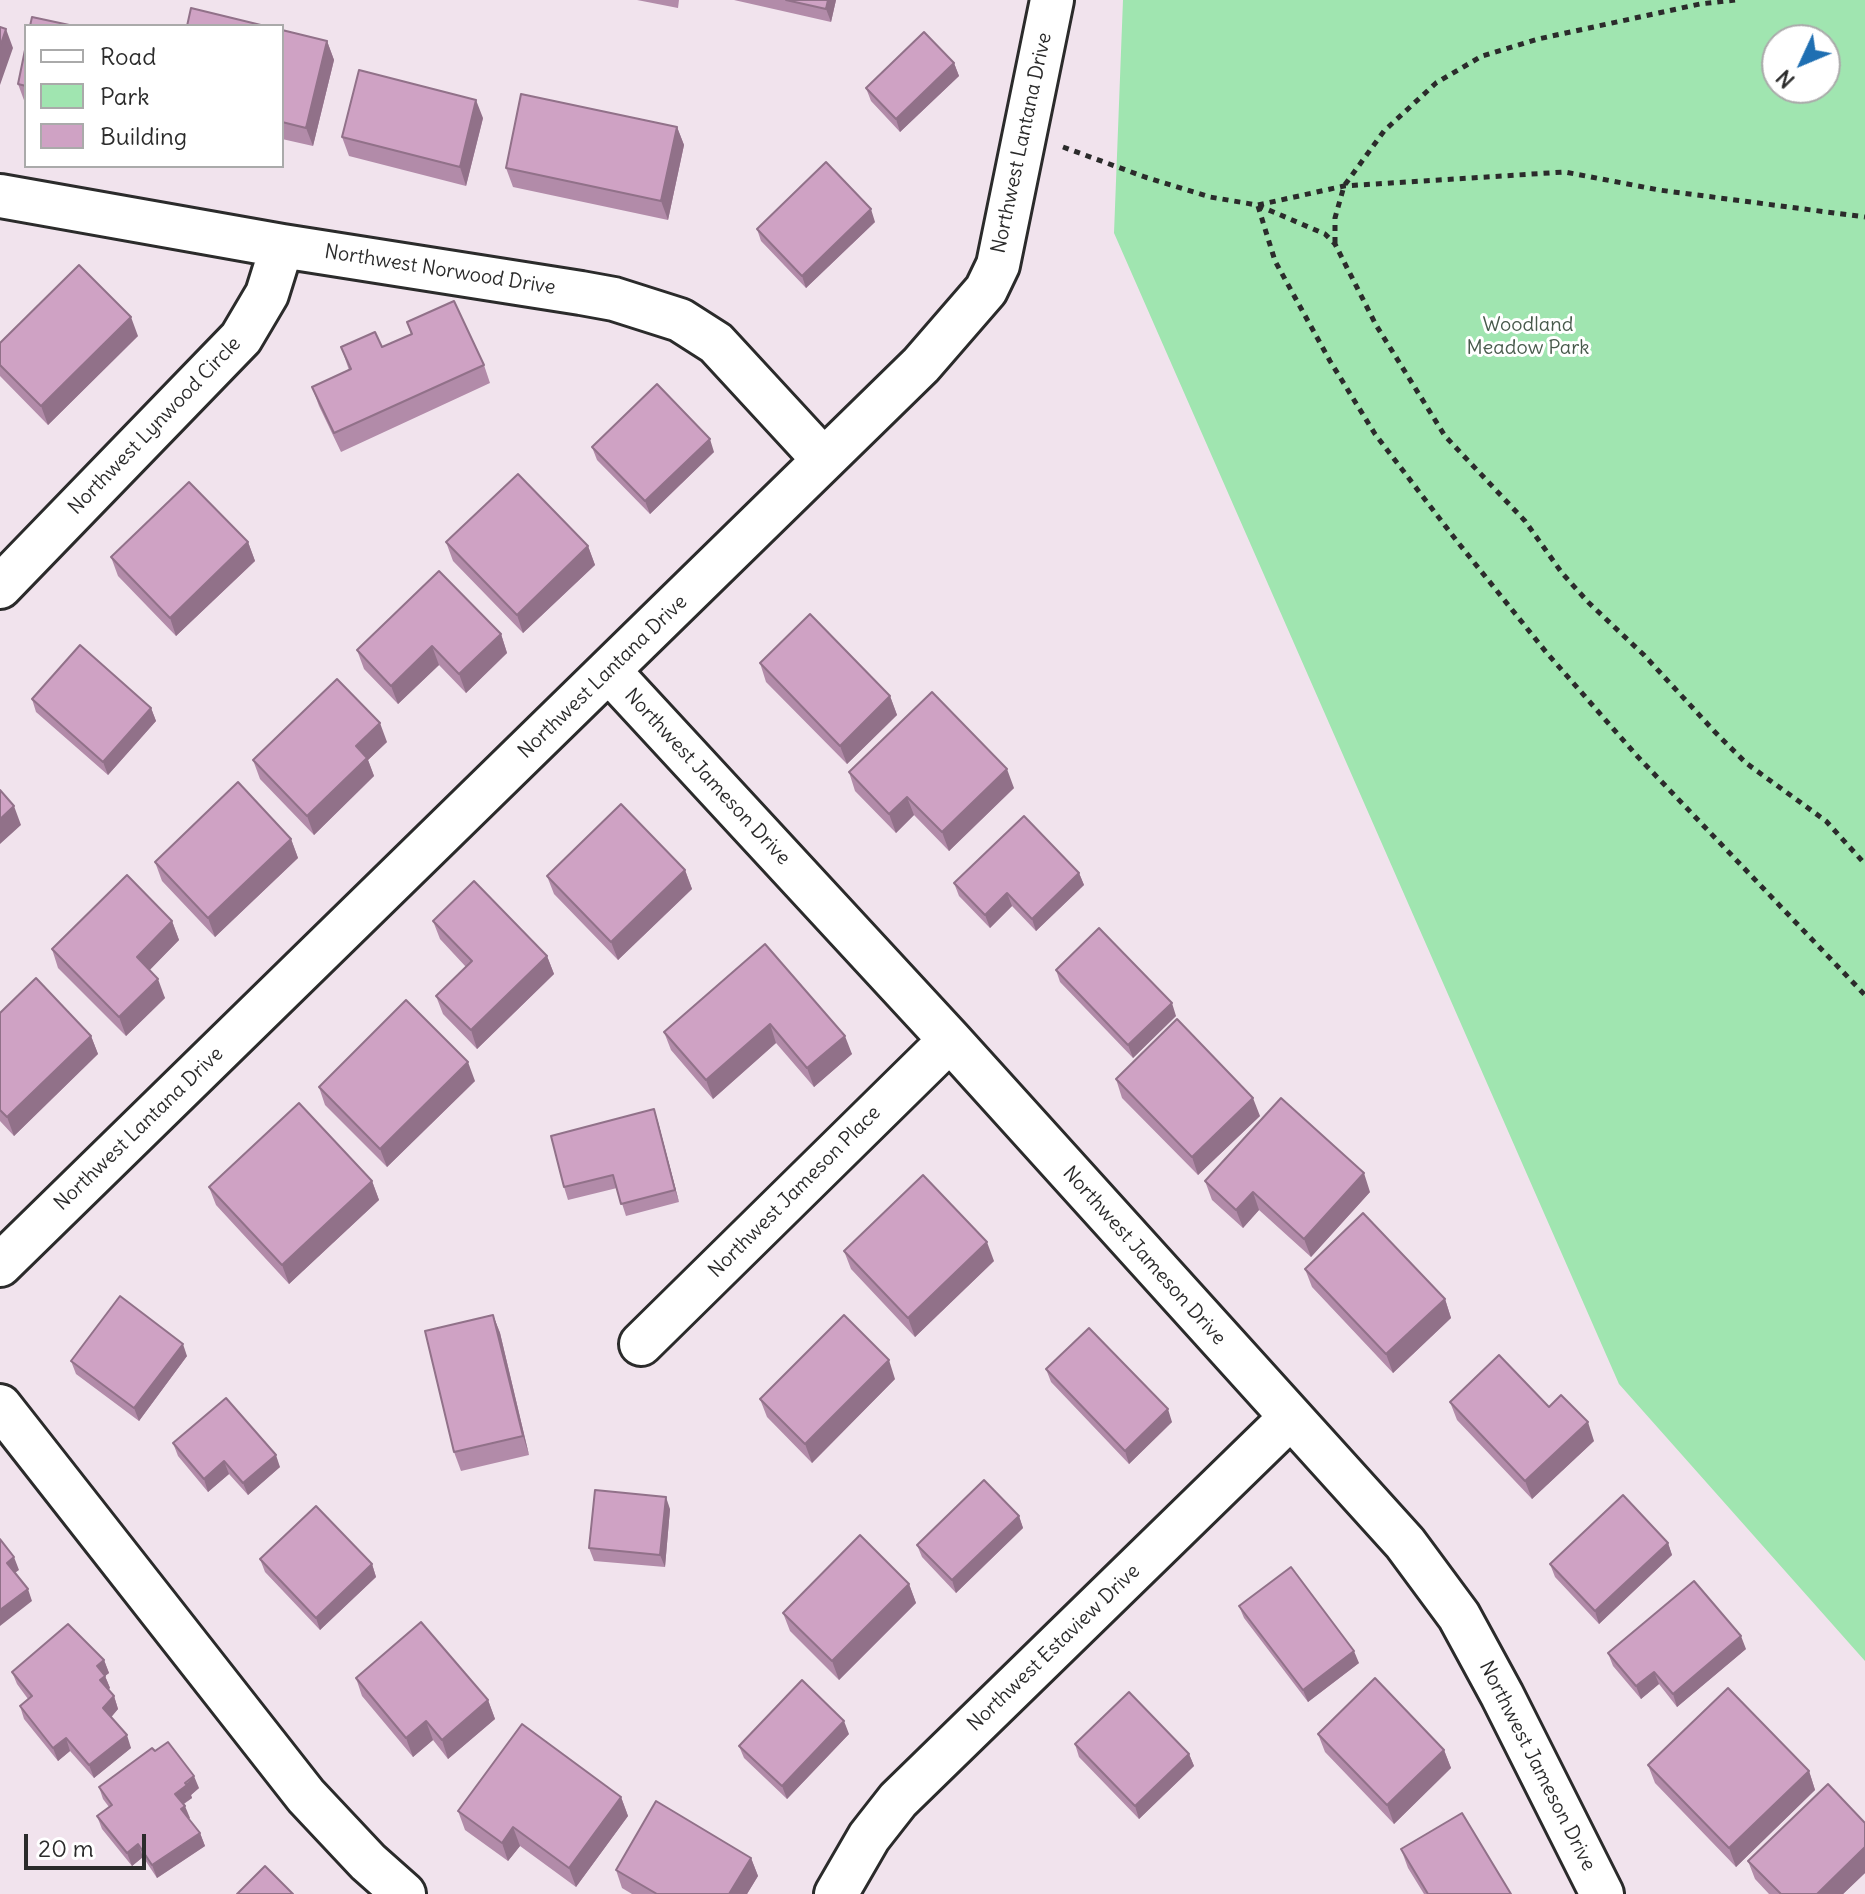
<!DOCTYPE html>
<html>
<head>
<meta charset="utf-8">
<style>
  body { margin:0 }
  #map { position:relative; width:1865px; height:1894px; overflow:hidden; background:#f1e3ed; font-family:Delius,sans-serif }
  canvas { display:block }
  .legend { position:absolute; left:24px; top:24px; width:260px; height:144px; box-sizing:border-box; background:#fff; border:2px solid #aaa; margin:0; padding:10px 14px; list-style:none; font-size:24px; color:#2b2b2b }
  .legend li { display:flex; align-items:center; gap:16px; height:40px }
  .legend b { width:40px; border:2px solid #aaa }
  .north { position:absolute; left:1761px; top:24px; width:80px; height:80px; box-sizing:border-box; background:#fff; border:2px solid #aaa; border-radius:50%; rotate:226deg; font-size:22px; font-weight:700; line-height:32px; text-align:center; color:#2b2b2b }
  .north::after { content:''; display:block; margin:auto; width:28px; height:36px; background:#1f6fb2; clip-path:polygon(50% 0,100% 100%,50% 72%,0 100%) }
  .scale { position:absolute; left:24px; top:1834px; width:122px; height:36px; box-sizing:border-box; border:4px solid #2b2b2b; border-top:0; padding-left:10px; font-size:24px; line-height:28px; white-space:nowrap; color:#2b2b2b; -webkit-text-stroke:6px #fff; paint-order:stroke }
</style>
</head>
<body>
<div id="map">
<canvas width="1865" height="1894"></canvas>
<ul class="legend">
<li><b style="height:10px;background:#fff"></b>Road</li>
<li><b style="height:22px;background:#a0e5b0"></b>Park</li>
<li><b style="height:22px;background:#cfa2c4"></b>Building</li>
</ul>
<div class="north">N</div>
<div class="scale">20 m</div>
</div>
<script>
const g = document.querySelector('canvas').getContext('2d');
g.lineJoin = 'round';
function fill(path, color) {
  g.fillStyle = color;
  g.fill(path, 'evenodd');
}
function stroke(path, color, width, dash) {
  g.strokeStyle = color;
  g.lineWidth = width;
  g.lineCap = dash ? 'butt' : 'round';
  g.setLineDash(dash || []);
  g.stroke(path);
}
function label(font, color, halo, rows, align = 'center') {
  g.font = font + ' Delius,sans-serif';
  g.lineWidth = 6;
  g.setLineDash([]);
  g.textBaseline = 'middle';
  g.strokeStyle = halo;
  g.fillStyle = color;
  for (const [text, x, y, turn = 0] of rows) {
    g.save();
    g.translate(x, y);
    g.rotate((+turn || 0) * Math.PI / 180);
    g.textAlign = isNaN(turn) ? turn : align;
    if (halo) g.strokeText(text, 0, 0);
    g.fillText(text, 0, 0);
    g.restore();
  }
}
const green = new Path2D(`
  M1123,0H1865V1661L1619,1384L1114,233ZM1777,40H1825V88H1777Z`);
const path = new Path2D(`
  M1063,147L1145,177L1210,197L1257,205L1325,234L1335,244L1376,325L1445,436L1525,521L1562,573L1588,602L1644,655L1715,732L1746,763L1826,821L1865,864
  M1258,205L1344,186L1565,172L1659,190L1865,217
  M1258,206L1275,261L1330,361L1375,434L1456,540L1546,652L1638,757L1865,995
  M1335,243V218L1344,186L1384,131L1436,83L1482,56L1538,39L1700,4L1735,0`);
const minor = new Path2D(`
  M0,196L282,246L581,293L614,299L680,320L716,343L823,459
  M0,587L241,338L267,294L282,246
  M609,671L950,1040L1405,1543L1459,1616L1502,1695L1602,1894
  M0,1265L921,365L986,290L998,265L1052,0
  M641,1344L950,1040
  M0,1406L306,1796L368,1862L404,1894
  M836,1894L869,1837L898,1800L1290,1418`);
const wall = new Path2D(`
  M637,0H679L678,8Z
  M734,0H836L831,22Z
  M282,30L327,41L334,60L313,146L282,139Z
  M26,45V103H25L18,84Z
  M954,63L959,76L900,132L871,101L866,88Z
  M483,118L466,186L349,156L342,137Z
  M677,127L684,145L668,220L513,187L506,168Z
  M875,222L806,288L761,241L757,229Z
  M407,322L484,365L490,383L341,452L319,406L312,387L349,370L341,347H382L411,334Z
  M138,336L48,425L0,376V343Z
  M592,447L714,452L650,514L597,460Z
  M248,542L255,561L176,636L118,576L111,557Z
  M446,542L588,546L595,565L523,633L453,561Z
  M501,634L507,653L466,693L439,665L398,704L364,669L357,650Z
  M760,663L890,696L897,715L847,764L766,682Z
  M32,699L151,708L156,721L108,775L36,712Z
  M387,742L368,760L374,776L314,835L260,779L253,760Z
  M849,772L1014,788L949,851L914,815L896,833L855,791Z
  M291,839L298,858L215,937L162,881L155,862Z
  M685,870L692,889L618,960L554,894L547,876Z
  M1079,873L1084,885L1036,931L1012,906L990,928L959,896L954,883Z
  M172,921L179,940L149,970L165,998L126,1036L58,968L52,949Z
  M433,921L547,956L554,974L477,1049L443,1014L436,996L466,967L440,939Z
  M765,944L852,1054L814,1087L776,1043L713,1099L671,1050L664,1032Z
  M1056,970L1176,1016L1133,1058L1060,982Z
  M0,1013L91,1036L98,1054L14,1136L0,1121Z
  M1116,1079L1260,1116L1198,1175L1122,1098Z
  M475,1081L387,1167L325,1105L319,1087Z
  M654,1109L658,1122L679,1202L626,1216L617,1188L568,1200L564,1187Z
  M372,1181L379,1200L289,1284L216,1205L209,1187Z
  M1205,1181L1370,1192L1311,1257L1259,1210L1243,1228L1212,1200Z
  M844,1251L994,1261L915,1337L851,1269Z
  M1305,1269L1445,1299L1451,1318L1393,1373L1312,1287Z
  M493,1315L500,1333L529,1455L461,1471L454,1452Z
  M187,1356L139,1421L76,1374L71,1361Z
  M1046,1369L1172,1422L1129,1464L1051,1382Z
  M895,1379L812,1463L767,1417L760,1399Z
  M1450,1402L1594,1441L1532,1499L1457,1420Z
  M173,1443L280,1467L248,1495L229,1474L208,1492L178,1456Z
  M670,1509L665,1567L594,1561L589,1548Z
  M1019,1516L1023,1528L956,1593L922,1557L917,1545Z
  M1668,1543L1672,1555L1599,1624L1555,1577L1550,1564Z
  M260,1559L372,1564L376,1577L320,1630L265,1572Z
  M909,1584L916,1603L839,1680L790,1631L783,1613Z
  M1239,1606L1359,1663L1308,1702L1244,1618Z
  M1746,1649L1677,1707L1659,1684L1641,1699L1613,1666L1608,1653Z
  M104,1660L109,1673L105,1676L110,1688L108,1690L114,1696L118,1709L111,1717L131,1748L94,1778L70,1751L58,1761L24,1719L20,1706L28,1699L17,1684L12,1672Z
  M356,1678L488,1700L495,1719L448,1759L433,1740L413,1757L362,1696Z
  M849,1734L787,1799L744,1758L739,1746Z
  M1318,1734L1444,1750L1451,1768L1394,1824L1325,1752Z
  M1075,1744L1189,1754L1194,1766L1139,1819L1079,1757Z
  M1648,1765L1809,1771L1815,1790L1736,1867L1655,1783Z
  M99,1787L199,1788L191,1795L192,1798L184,1804L189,1819L200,1833L205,1846L157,1878L143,1857L132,1866L102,1829L97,1816L109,1807L103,1799Z
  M621,1797L628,1816L576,1887L520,1846L508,1861L465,1830L458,1811Z
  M1865,1823V1873L1843,1894H1769L1755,1879L1748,1861Z
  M1401,1849L1511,1894H1424L1408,1868Z
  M751,1858L758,1876L747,1894H632L622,1888L616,1870Z`);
const shadedWall = new Path2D(`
  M828,0H836L831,22L826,9Z
  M6,29L13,48L0,85V47Z
  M327,41L334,60L313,146L306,128Z
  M954,63L959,76L900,132L896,119Z
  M476,100L483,118L466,186L460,167Z
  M677,127L684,145L668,220L661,201Z
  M871,209L875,222L806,288L802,276Z
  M131,317L138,336L48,425L41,406Z
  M710,439L714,452L650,514L645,501Z
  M248,542L255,561L176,636L170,618Z
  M588,546L595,565L523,633L517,615Z
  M501,634L507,653L466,693L459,674Z
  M432,646L439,665L398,704L391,686Z
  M890,696L897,715L847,764L840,746Z
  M151,708L156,721L108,775L103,762Z
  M380,723L387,742L368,760L374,776L314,835L307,816L356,746Z
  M1007,769L1014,788L949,851L942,832Z
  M907,797L914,815L896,833L889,814Z
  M14,806L21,825L0,844V819Z
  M291,839L298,858L215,937L208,918Z
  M685,870L692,889L618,960L611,942Z
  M1079,873L1084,885L1036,931L1032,919Z
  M1007,893L1012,906L990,928L985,915Z
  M172,921L179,940L144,976L137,957Z
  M547,956L554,974L477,1049L471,1030Z
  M158,979L165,998L126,1036L119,1017Z
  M1172,1003L1176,1016L1133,1058L1128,1045Z
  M770,1024L776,1043L713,1099L706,1080Z
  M91,1036L98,1054L14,1136L7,1117Z
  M845,1036L852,1054L814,1087L807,1068Z
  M468,1062L475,1081L387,1167L380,1149Z
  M1253,1098L1260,1116L1198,1175L1192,1157Z
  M654,1109L658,1122L679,1202L675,1190Z
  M1364,1173L1370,1192L1311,1257L1304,1239Z
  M372,1181L379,1200L289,1284L282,1265Z
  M1253,1192L1259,1210L1243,1228L1236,1210Z
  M987,1242L994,1261L915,1337L908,1318Z
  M1445,1299L1451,1318L1393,1373L1386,1354Z
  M493,1315L500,1333L529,1455L523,1436Z
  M183,1344L187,1356L139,1421L134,1408Z
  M889,1360L895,1379L812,1463L805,1444Z
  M1168,1409L1172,1422L1129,1464L1125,1451Z
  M1588,1422L1594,1441L1532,1499L1525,1481Z
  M276,1455L280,1467L248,1495L243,1483Z
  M224,1461L229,1474L208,1492L204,1479Z
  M666,1497L670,1509L665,1567L660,1555Z
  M1019,1516L1023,1528L956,1593L952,1580Z
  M1668,1543L1672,1555L1599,1624L1595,1611Z
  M14,1557L19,1570L12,1575L7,1563Z
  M372,1564L376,1577L320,1630L316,1618Z
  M909,1584L916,1603L839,1680L832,1661Z
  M28,1589L32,1601L0,1626V1610Z
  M1741,1636L1746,1649L1677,1707L1673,1694Z
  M1354,1651L1359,1663L1308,1702L1303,1690Z
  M104,1660L109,1673L105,1676L110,1688L104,1693L100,1680L97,1666Z
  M1654,1672L1659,1684L1641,1699L1636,1686Z
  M114,1696L118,1709L108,1721L103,1708Z
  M488,1700L495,1719L448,1759L442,1740Z
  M426,1721L433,1740L413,1757L406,1738Z
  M844,1721L849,1734L787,1799L782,1786Z
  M127,1735L131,1748L94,1778L89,1765Z
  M66,1738L70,1751L58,1761L53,1748Z
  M1444,1750L1451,1768L1394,1824L1387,1805Z
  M1189,1754L1194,1766L1139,1819L1135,1806Z
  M1809,1771L1815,1790L1736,1867L1729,1848Z
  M194,1776L199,1788L191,1795L192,1798L180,1806L175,1794Z
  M621,1797L628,1816L576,1887L569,1868Z
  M185,1806L190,1818L186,1821L181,1809Z
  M513,1827L520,1846L508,1861L502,1843Z
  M200,1833L205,1846L157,1878L152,1865Z
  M138,1844L143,1857L132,1866L127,1853Z
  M1865,1847V1873L1843,1894H1817Z
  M751,1858L758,1876L747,1894H729Z`);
const building = new Path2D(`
  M786,0H828L826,9Z
  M191,8L265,26H187Z
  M32,17L74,26H30Z
  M0,27L6,29L0,47Z
  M282,30L327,41L306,128L282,122Z
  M924,32L954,63L896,119L866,88Z
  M26,45V86L18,84Z
  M359,70L476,100L460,167L342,137Z
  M521,94L677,127L661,201L506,168Z
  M826,162L871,209L802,276L757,229Z
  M79,265L131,317L41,406L0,365V343Z
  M454,301L484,365L334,433L312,387L351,369L341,347L375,332L382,347L412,334L407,322Z
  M657,384L710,439L645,501L592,447Z
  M518,474L588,546L517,615L446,542Z
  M189,482L248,542L170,618L111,557Z
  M439,571L501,634L459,674L432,646L391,686L357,650Z
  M810,614L890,696L840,746L760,663Z
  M80,645L151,708L103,762L32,699Z
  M337,679L380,723L356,746L367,758L307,816L253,760Z
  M932,692L1007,769L942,832L907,797L889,814L849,772Z
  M238,782L291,839L208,918L155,862Z
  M0,790L14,806L0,819Z
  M621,804L685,870L611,942L547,876Z
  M1024,816L1079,873L1032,919L1007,893L985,915L954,883Z
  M127,875L172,921L137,957L158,979L119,1017L52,949Z
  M474,881L547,956L471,1030L436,996L472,961L433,921Z
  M1099,928L1172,1003L1128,1045L1056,970Z
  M765,944L845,1036L807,1068L770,1024L706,1080L664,1032Z
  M36,978L91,1036L7,1117L0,1110V1013Z
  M406,1000L468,1062L380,1149L319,1087Z
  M1177,1019L1253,1098L1192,1157L1116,1079Z
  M1281,1098L1364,1173L1304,1239L1253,1192L1236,1210L1205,1181Z
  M299,1103L372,1181L282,1265L209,1187Z
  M654,1109L675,1190L621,1204L613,1175L564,1187L551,1136Z
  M923,1175L987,1242L908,1318L844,1251Z
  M1363,1213L1445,1299L1386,1354L1305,1269Z
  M120,1296L183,1344L134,1408L71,1361Z
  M493,1315L523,1436L454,1452L425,1331Z
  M844,1315L889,1360L805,1444L760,1399Z
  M1089,1328L1168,1409L1125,1451L1046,1369Z
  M1499,1355L1549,1407L1561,1395L1588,1422L1525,1481L1450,1402Z
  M226,1398L276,1455L243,1483L224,1461L204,1479L173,1443Z
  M984,1480L1019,1516L952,1580L917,1545Z
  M595,1490L666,1497L660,1555L589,1548Z
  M1623,1495L1668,1543L1595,1611L1550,1564Z
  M316,1506L372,1564L316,1618L260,1559Z
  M860,1535L909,1584L832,1661L783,1613Z
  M0,1539L14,1557L7,1563L28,1589L0,1610Z
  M1291,1567L1354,1651L1303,1690L1239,1606Z
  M1694,1581L1741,1636L1673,1694L1654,1672L1636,1686L1608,1653Z
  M421,1622L488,1700L442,1740L426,1721L406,1738L356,1678Z
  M68,1624L104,1660L97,1666L105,1676L100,1680L114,1696L103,1708L127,1735L89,1765L66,1738L53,1748L20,1706L32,1696L12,1672Z
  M1375,1678L1444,1750L1387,1805L1318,1734Z
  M802,1680L844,1721L782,1786L739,1746Z
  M1728,1688L1809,1771L1729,1848L1648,1765Z
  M1129,1692L1189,1754L1135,1806L1075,1744Z
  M522,1724L621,1797L569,1868L513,1827L502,1843L458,1811Z
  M168,1742L194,1776L185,1783L187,1785L175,1794L185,1806L181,1809L200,1833L152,1865L138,1844L127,1853L97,1816L112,1805L99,1787L152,1748L155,1751Z
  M1828,1784L1865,1823V1847L1817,1894H1781L1748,1861Z
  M656,1801L751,1858L729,1894H657L616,1870Z
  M1462,1813L1511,1894H1428L1401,1849Z
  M265,1866L293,1894H237Z`);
const streetNames = [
  ["Northwest Lantana Drive",1022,143,-78],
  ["Northwest Norwood Drive",440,270,9],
  ["Northwest Lynwood Circle",155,426,-46],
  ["Northwest Lantana Drive",603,677,-44],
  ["Northwest Jameson Drive",707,777,47],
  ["Northwest Lantana Drive",139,1129,-44],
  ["Northwest Jameson Place",795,1192,-45],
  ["Northwest Jameson Drive",1144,1256,48],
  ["Northwest Estaview Drive",1054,1648,-44],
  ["Northwest Jameson Drive",1537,1766,63]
];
const parkNames = [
  ["Woodland",1528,325],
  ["Meadow Park",1528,348]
];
fill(green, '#a0e5b0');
stroke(minor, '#2b2b2b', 48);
stroke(path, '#2b2b2b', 5, [6, 6]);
stroke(minor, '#fff', 42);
fill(wall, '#b28ba9');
fill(shadedWall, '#917189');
fill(building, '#cfa2c4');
stroke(building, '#917189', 2);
label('20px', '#2b2b2b', '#fff', streetNames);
label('20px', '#485a4c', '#fff', parkNames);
</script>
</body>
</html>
